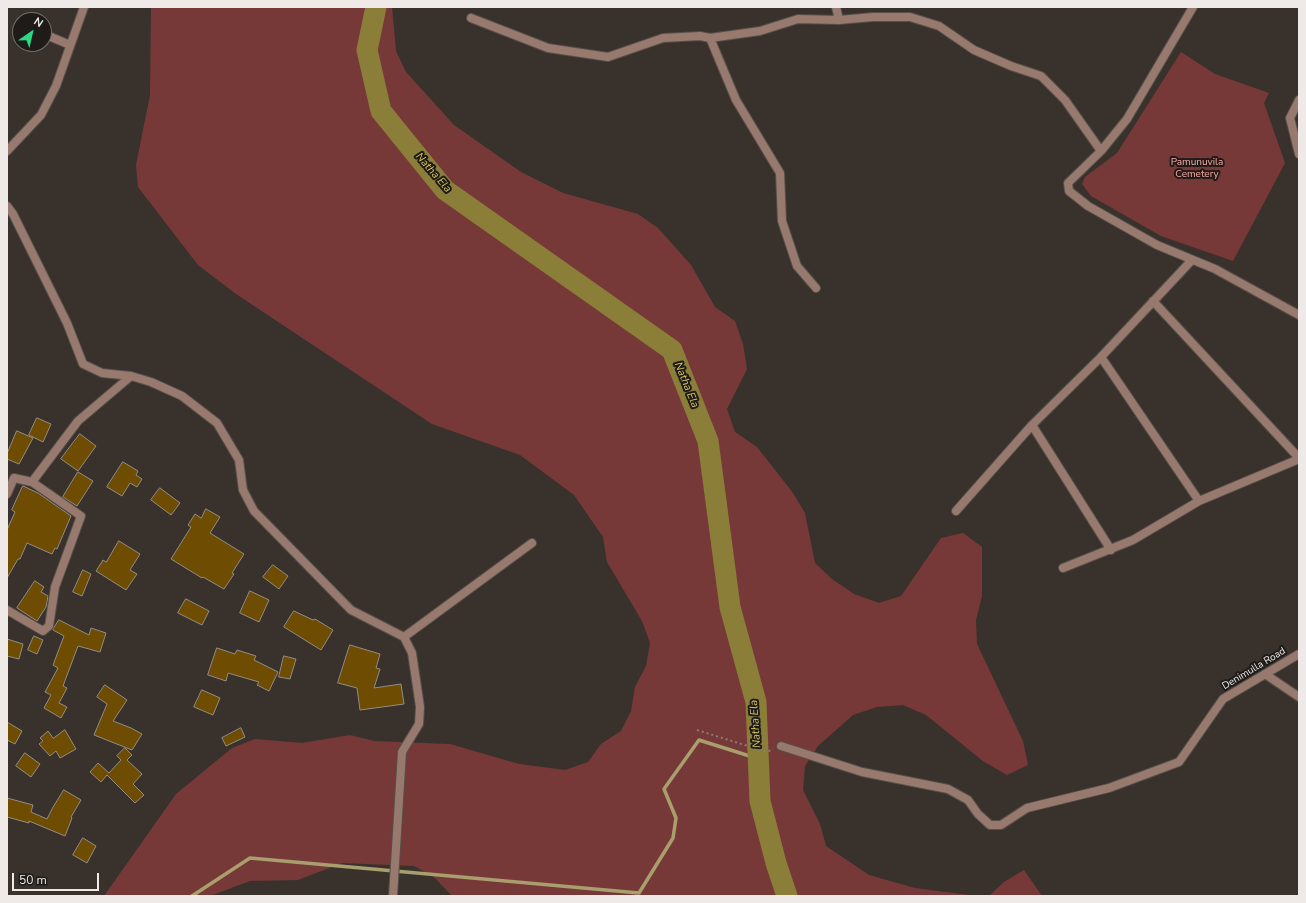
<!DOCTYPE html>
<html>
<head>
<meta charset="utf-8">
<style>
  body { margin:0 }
  #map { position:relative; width:1306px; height:903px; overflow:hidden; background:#39322c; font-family:"Nunito Sans",sans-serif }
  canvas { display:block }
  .frame { position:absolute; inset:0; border:8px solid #efeae7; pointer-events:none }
  .north { position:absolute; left:12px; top:12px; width:40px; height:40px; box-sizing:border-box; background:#1e1b18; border:1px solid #726e6b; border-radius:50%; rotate:34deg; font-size:11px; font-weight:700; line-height:16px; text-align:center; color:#efeae7 }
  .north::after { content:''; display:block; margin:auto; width:14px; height:18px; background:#2bd884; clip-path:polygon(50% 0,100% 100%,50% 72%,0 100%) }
  .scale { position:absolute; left:12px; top:873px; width:87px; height:18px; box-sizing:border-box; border:2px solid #efeae7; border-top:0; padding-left:5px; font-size:12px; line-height:14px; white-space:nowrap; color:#efeae7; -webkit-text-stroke:3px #1e1b18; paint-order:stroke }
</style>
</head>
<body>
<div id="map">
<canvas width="1306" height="903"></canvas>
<div class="frame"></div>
<div class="north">N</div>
<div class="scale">50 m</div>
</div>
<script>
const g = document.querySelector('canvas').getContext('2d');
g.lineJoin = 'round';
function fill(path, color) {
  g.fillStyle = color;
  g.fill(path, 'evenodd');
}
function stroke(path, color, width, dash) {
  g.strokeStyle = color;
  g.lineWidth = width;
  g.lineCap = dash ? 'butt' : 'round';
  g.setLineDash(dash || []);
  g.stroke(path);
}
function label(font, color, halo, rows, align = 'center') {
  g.font = font + ' "Nunito Sans",sans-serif';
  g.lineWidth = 4;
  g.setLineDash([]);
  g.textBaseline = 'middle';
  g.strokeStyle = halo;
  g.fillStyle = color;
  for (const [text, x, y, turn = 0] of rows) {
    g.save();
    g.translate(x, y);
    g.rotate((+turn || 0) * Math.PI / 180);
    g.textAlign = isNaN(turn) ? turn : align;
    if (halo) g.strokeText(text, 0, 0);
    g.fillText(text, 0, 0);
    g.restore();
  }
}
const green = new Path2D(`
  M151,7H392L396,51L406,72L454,125L521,172L563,193L638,214L658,228L691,265L715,307L735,321L743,344L747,369L727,409L735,432L757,447L793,493L805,513L815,563L832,579L854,594L879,603L901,596L941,538L963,533L982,547V596L976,620L977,644L1023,741L1028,765L1007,775L983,761L926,715L903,705L877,707L853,715L818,746L805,766L803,790L820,824L826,846L869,875L915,888L977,896H452L434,877L414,866L342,863L298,880L250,881L210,896H104L176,794L232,748L255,739L302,743L350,735L374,741L450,744L519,764L565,770L588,762L601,744L621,731L631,711L635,687L646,666L650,643L642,621L607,562L603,537L574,495L520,455L432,424L236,294L198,265L138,187L136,165L150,95Z
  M1181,52L1215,74L1269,93L1264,103L1285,163L1233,261L1161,236L1091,196L1082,184L1085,177L1117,153Z
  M1024,870L1042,896H989L1004,882Z`);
const stream = new Path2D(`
  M192,896L250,858L639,893L673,838L676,818L664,789L699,740L759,759`);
const river = new Path2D(`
  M376,7L367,50L381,111L445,190L672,350L708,441L730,607L756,702L760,801L776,863L787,896`);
const building = new Path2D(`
  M37,418L51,424L43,442L29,435Z
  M17,431L33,438L19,464L7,459V454Z
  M80,434L96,446L78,471L61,459Z
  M123,462L138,471L136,475L142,479L137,487L130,483L122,496L107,487Z
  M78,472L93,481L77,506L63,497Z
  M23,486L38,493L71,516L57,549L55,548L52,554L27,543L20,559H18L7,578V530L15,512L12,510Z
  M160,488L180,503L171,515L151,500Z
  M206,509L220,517L210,533L244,554L232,573L234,574L224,589L203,577L202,578L171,559L191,527L188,525L195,514L201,518Z
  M119,541L140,554L130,570L137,574L126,590L96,571L103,560L106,562Z
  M273,565L288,576L279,589L263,577Z
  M83,570L91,574L82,596L73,592Z
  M35,581L44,587L41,592L48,596L46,607L37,621L17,608Z
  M250,591L269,600L259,622L240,613Z
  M186,599L209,611L202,625L178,613Z
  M294,611L313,620L315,619L333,630L321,650L284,627Z
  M59,620L89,635L91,628L106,633L100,652L78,646L63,686L67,688L59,703L67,707L61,718L44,708L51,695L45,692L58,668L53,665L64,636L53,630Z
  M34,636L43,640L37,654L28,650Z
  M7,639L23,644L19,659L7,656Z
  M350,645L380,654L376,668L380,669L374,688L401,684L404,704L360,710L357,688L338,683Z
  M217,648L235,654L237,650L256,656L254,660L278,672L269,691L257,685L259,682L228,673L226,681L208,675Z
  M284,656L296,659L290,679L279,677Z
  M105,685L127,700L113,721L131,728L142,734L132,750L94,735L107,704L97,697Z
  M202,690L220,698L213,715L194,707Z
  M7,722L22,731L15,744L7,740Z
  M241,728L245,737L226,746L222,738Z
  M65,730L76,749L60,758L56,751L50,756L39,744L43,741L40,738L48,731L53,738Z
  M125,748L132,755L127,760L142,774L133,784L144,795L135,803L107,775L101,782L90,772L98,763L109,773L121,760L117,756Z
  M25,753L40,764L31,777L16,766Z
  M64,790L81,800L71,817L72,818L65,836L29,821V823L7,817V798L33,805L31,812L47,819L52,809Z
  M83,838L96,846L87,863L73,855Z`);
const path = new Path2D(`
  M697,730L767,752L773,749`);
const street = new Path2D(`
  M836,7L839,20
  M1193,7L1127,119L1101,151L1068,183L1069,191L1088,206L1157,245L1215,269L1299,315
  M471,18L548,48L608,57L663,38L700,36L710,38L760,31L798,19L839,20L873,17H910L939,26L974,50L1011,66L1041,76L1065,100L1101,151
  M44,34L70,45
  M710,38L736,100L780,173L782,221L797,266L816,288
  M1299,100L1290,118L1299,154
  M7,151L41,115L56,86L84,7
  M7,206L13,214L67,323L83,364L102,373L131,376L151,382L182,396L217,423L239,460L243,490L254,511L351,610L404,637L412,653L420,707L419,724L402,752L393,896
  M1153,301L1299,458
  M1101,357L1199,501
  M1032,425L1111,550
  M7,494L14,478L32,482L78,421L131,376
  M956,511L1032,425L1101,357L1192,260
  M1063,568L1133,540L1199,501L1299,459
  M7,610L43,631L49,626L55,587L81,516L32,482
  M404,637L532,543
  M1265,674L1299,697
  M781,746L862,772L948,789L968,800L978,814L990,825H1001L1027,808L1109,788L1179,762L1223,699L1299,654`);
const parkNames = [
  ["Pamunuvila",1197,163],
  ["Cemetery",1197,175]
];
const streetNames = [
  ["Denimulla Road",1254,669,-31]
];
const waterNames = [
  ["Natha Ela",433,173,49],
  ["Natha Ela",686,385,68],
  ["Natha Ela",756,724,-94]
];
fill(green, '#773938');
stroke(stream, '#a99e6d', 3.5);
stroke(river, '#8b7e39', 21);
fill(building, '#6e4c01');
stroke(building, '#938d85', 1);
stroke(street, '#564f4a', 10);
stroke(path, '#86807b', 2, [2, 3]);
stroke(street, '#97796e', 8);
label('10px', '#fdaba7', '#1e1b18', parkNames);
label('10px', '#efeae7', '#1e1b18', streetNames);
label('italic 11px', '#d8c462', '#1e1b18', waterNames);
</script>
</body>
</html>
